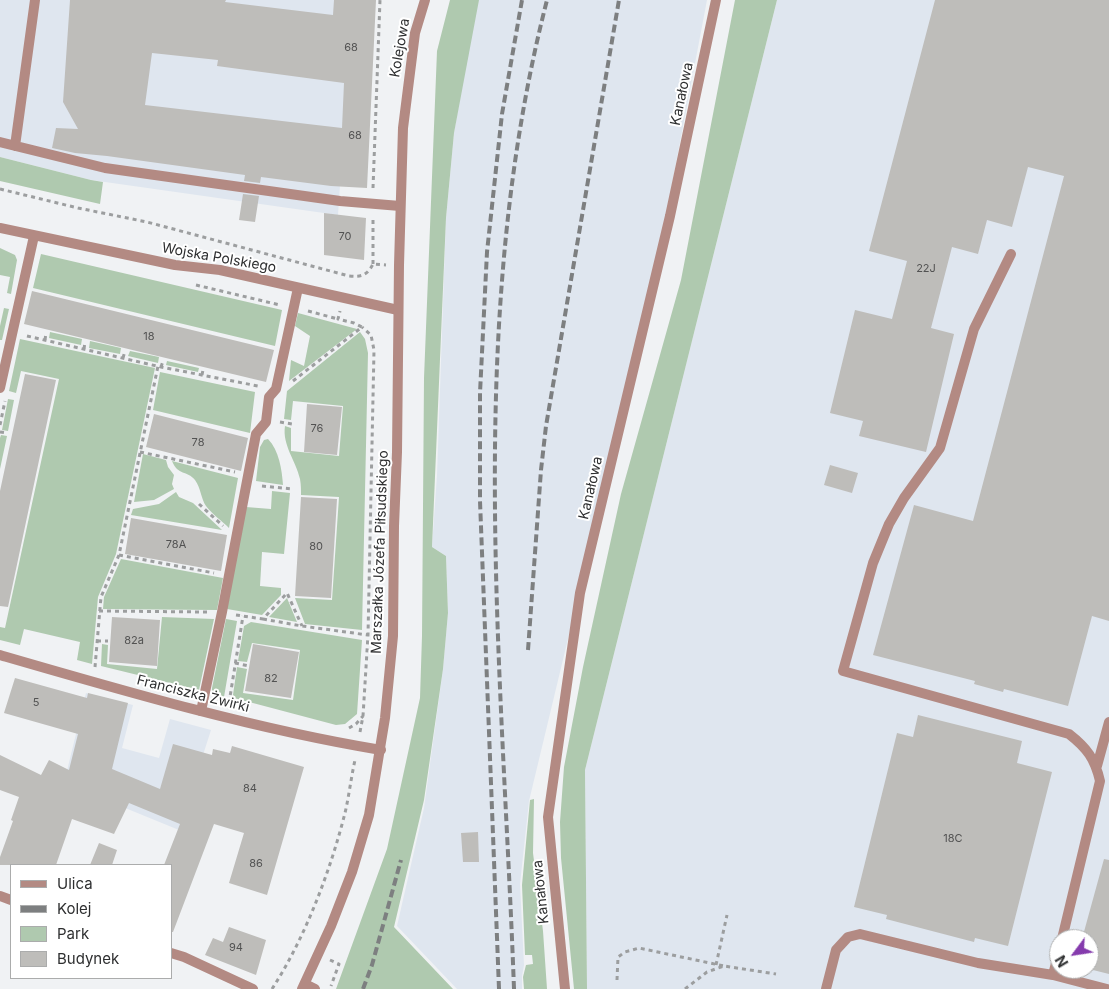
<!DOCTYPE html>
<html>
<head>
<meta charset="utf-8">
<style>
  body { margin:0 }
  #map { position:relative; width:1109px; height:989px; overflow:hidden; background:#f0f2f4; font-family:Inter,sans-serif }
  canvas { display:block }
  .legend { position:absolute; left:10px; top:864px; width:162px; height:115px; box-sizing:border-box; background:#fff; border:1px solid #abacac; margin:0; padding:6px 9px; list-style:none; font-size:15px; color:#2e2f30 }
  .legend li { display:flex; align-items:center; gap:10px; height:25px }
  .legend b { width:25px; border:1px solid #abacac }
  .north { position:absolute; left:1049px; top:929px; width:50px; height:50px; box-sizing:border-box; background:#fff; border:1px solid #abacac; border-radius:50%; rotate:239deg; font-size:14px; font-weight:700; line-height:20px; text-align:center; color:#2e2f30 }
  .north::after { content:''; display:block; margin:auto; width:18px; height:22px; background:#853bad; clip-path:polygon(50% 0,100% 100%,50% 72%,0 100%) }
</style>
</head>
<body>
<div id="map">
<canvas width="1109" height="989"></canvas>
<ul class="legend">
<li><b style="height:6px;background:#b38a83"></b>Ulica</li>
<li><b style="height:6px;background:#7d7f80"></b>Kolej</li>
<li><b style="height:14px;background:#afc9af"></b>Park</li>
<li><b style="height:14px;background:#bebdba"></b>Budynek</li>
</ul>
<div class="north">N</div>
</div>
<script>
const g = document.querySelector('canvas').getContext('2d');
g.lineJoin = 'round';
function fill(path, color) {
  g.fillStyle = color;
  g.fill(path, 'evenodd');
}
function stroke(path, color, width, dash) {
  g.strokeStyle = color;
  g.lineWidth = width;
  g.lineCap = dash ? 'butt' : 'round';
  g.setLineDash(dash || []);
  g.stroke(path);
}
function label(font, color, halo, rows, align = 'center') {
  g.font = font + ' Inter,sans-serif';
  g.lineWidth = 4;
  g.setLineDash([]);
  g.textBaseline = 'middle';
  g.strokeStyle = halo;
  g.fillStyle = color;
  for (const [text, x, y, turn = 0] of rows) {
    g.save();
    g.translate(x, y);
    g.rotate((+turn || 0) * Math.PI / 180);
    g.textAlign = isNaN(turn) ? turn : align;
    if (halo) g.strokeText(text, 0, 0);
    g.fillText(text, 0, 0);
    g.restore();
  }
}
const built = new Path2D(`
  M0,0H336L347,80L338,215L91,180L0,157Z
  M476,0H707L666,216L579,593L529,801L520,884L524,965L522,976V989H457L397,926L424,808L443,669L448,613L446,556L432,547L437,475L446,218L454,133Z
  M777,0H1109V989H587L585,770ZM1059,939H1089V969H1059Z
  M86,693L133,705L122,748L159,758L170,719L211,730L179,830L64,783Z`);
const green = new Path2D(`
  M450,0H479L454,133L446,218L432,547L446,556L448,613L443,669L424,800L394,927L453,989H336L387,849L420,698L422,636L424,378L437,51Z
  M735,0H777L585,770L587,989H574L561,858L560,822L564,767L583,667L621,494L681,280Z
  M0,157L91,180L103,182L100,204L0,181Z
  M0,248L15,255L17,260L11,294L7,293L10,277L0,275Z
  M41,254L282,310L275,346L33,288Z
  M4,308L9,309L2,340H0V326Z
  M298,313L357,329L289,381L291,360L304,366L310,336L295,326Z
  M50,332L82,339L81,345L49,338Z
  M360,332L365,339L368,353L362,630L305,624L295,598L332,600L339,497L301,495C301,490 301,484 300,479C296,461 282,445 285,426L291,428V451L339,456L343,406L293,401L291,420L284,419L287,391Z
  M20,339L155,368L116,554L98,597L92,664L77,660L80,642L24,629L20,645L0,640V627L5,628L59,379L21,371L16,393L9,391Z
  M90,341L121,348L120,354L89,348Z
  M130,351L159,357L158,363L128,356Z
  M167,361L199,368L198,372L166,365Z
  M160,372L255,392L250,433L153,410Z
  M8,399L14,400L8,431L2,430Z
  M1,435L7,436L0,469V438Z
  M268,439C279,450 282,470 283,485L256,481L260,447L264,440Z
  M143,454L166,460L168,467L174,475L172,484L174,489L154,500L134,502Z
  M172,461L238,478L229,528C222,521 212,514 206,506C201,499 201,488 195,480C187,470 178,476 172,461Z
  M272,491L290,493L284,554L262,552L260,586L281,588V595L262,615L227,609L246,507L271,509Z
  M176,492L179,497L193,503L222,530L131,515L133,509L159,504Z
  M121,559L223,578L217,610L103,609L104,597Z
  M287,598L297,622L269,617Z
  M162,617L214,619L199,690L101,666L102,644L108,645L107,664L157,669Z
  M226,619L237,621L224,697L212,692V688Z
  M251,622L362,640L357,714L345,724L336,725L234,698L233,695L237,667L247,669L243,693L293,700L300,650L252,643L247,662L238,661L244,626Z
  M534,799L533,853L543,931L547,989H524L523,977L526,965L533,964L532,955H525L522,885L530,800Z`);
const building = new Path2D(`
  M70,0H226L225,2L333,15L334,0H376L367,188L331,186L261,177L260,183L244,181L245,175L107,156L75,153L52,148L56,128L78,129L63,102ZM152,53L218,60L217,66L344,83L342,128L145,105Z
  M935,0H1109V621L1092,616L1068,706L1004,689L1003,692L974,684L975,681L873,655L914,505L973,521L1064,176L1028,167L1012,227L987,220L978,254L952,247L931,328L954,334L926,452L859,436L863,421L830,413L855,310L892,319L907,261L869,251Z
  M243,194L259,196L255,222L239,220Z
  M324,213L366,218L364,260L324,255Z
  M32,291L274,350L266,382L24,324Z
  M25,374L56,380L8,607L0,606V491Z
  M307,404L342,407L337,455L304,452Z
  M154,414L248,438L241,471L146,447Z
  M830,465L858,473L852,493L824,485Z
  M301,497L337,499L331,598L295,596Z
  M131,518L227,535L221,571L125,554Z
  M112,617L160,620L157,666L109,662Z
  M253,644L299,652L291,698L245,691Z
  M15,678L87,698L88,693L128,703L112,769L160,789L173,744L212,755L213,749L230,753L232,746L304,767L267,895L229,883L244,833L214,824L173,932H171V865H164L180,824L129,803L114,834L72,819L56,865H0V857L13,821L11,820L19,797L0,790V755L41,775L49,760L69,770L78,734L4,713Z
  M918,715L1022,741L1017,763L1052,772L1008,946L975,938L974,942L886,919L887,915L854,907L897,733L913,737Z
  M478,832L479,862H463L461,833Z
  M99,843L117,850L112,865H90Z
  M1104,859L1109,860V974L1089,969V939H1082Z
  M229,927L266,940L256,975L205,955L213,938L223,942Z`);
const path = new Path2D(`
  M373,188L380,0
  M0,189L78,208L147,222L349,276C361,277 367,276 373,264L386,265
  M373,264V217
  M196,285L280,305
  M308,311L338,319
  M27,336L161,367L258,386
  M45,340L46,333
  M84,349L85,342
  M123,358L125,351
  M161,367L163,361
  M202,375L203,370
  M293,381L362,327L354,323L338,319L340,311
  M280,422L292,424
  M0,425L5,401
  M0,432L7,433
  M140,452L235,472
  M262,486L293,489
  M199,504L223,526
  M119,555L214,573
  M99,611L207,612
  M236,615L263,619L287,593L302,626
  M263,619L302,626L368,635
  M97,641H108
  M235,663L249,666
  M95,667L101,597L119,555L158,366
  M229,703L243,616
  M349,728L356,724L363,716
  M360,732L363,716L368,635L374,350L371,335L362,327
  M330,960L339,964L331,986
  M716,965L727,915
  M617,980L618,957L625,952L639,948L724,966
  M272,989C305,938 330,872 345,813C349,796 351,778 355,760
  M685,989L707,972L724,966L776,974`);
const service = new Path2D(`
  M0,142L105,168L340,201L400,206
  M15,146L35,0
  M1011,254L974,329L940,448L904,498L889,524L873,563L843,671L1069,734C1087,748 1095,759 1100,781L1062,939
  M0,388L34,236
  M201,711L222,612L256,434L266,422L269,397L276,389L298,288
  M1097,766L1109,722
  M1053,975L1059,951
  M565,989L548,817L580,593L670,216L716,0
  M826,989L836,950L848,937L860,934L978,963L1053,975L1107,989`);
const minor = new Path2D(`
  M0,228L175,265L220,270L398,310
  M0,655C124,691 254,729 381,750
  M0,896L11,900
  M171,953L184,957L253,989
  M305,984L315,989`);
const tertiary = new Path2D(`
  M302,989L331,926L352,872L369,815L385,718L393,636L394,526L397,452L399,265L403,128L415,33L425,0`);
const rail = new Path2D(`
  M528,650L541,470L546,426L619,0
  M363,989L372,965L401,860
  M499,989L480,501V393L487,252L502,114L522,0
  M514,989C502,660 464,323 547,0`);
const numberNames = [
  ["68",351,48],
  ["68",355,136],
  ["70",345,237],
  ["22J",926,269],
  ["18",149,337],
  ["76",317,429],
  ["78",198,443],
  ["78A",176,545],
  ["80",316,547],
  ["82a",134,641],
  ["82",271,679],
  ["5",36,703],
  ["84",250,789],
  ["18C",953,839],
  ["86",256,864],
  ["94",236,948]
];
const streetNames = [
  ["Kolejowa",400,48,-80],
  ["Kanałowa",682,94,-78],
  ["Wojska Polskiego",219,258,10],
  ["Kanałowa",591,488,-77],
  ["Marszałka Józefa Piłsudskiego",380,552,-88],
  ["Franciszka Żwirki",193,694,14],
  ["Kanałowa",541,892,-96]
];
fill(built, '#dfe6ef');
fill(green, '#afc9af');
fill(building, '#bebdba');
stroke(path, '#9c9e9f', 3, [4, 4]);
stroke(service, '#b38a83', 10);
stroke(minor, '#b38a83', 10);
stroke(tertiary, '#b38a83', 10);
stroke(rail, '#7d7f80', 4, [8, 4]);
label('11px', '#525252', null, numberNames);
label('14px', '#2e2f30', '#fff', streetNames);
</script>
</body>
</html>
